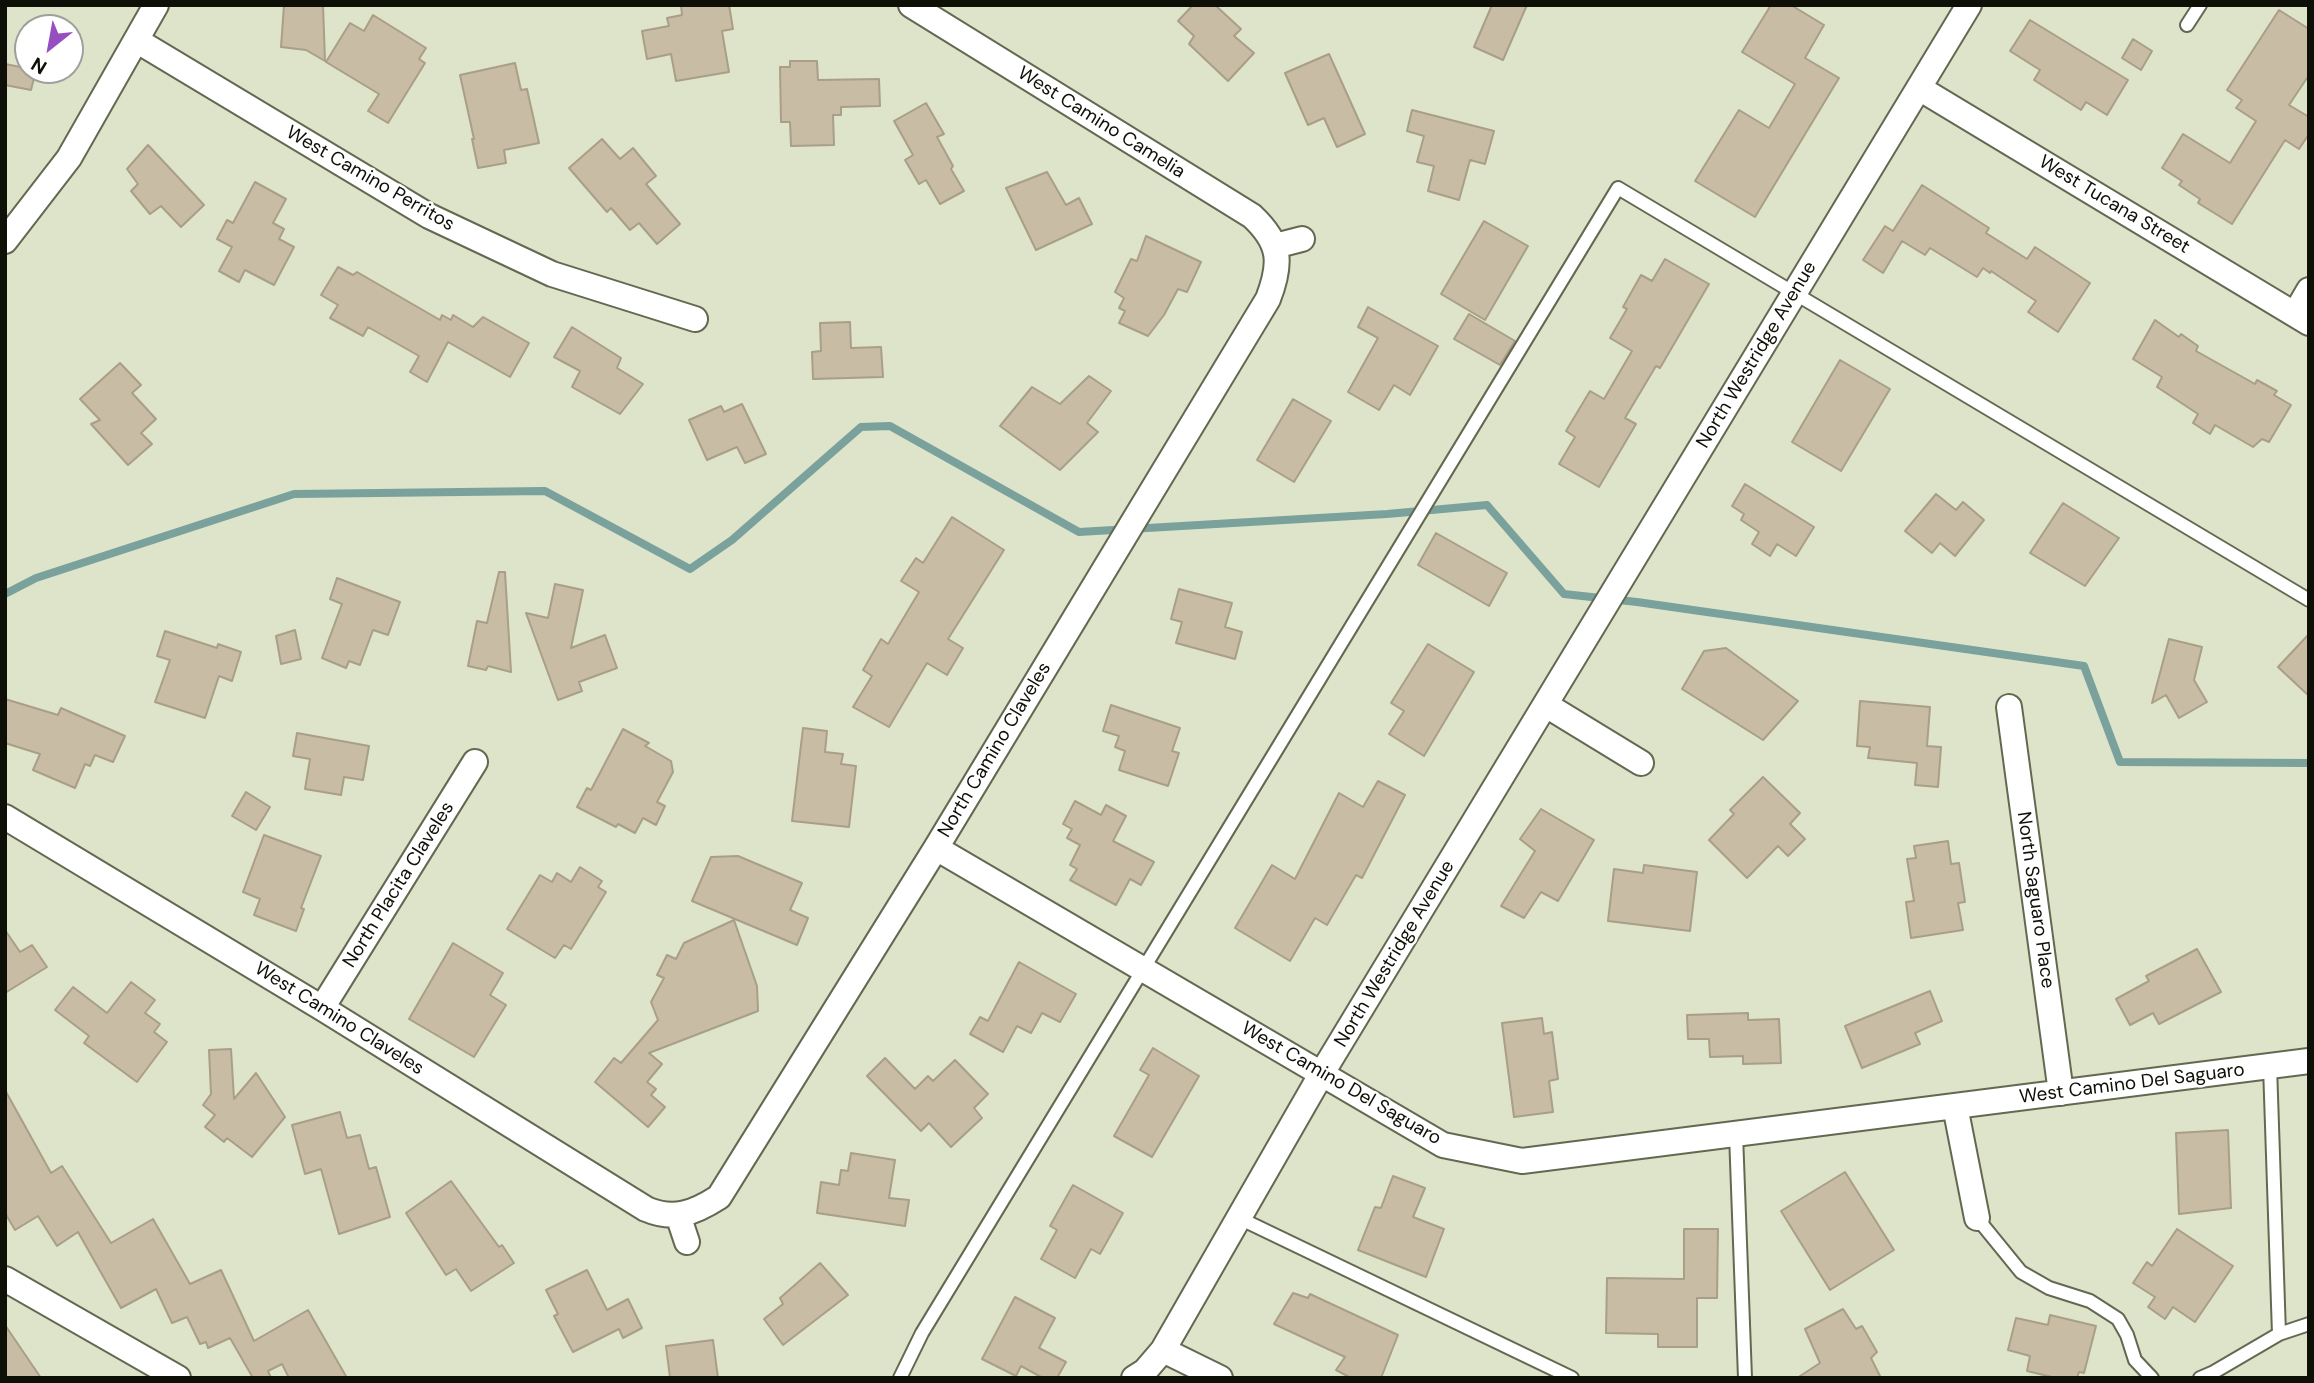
<!DOCTYPE html>
<html>
<head>
<meta charset="utf-8">
<style>
  body { margin:0 }
  #map { position:relative; width:2314px; height:1383px; overflow:hidden; background:#dde4ca; font-family:"DM Sans",sans-serif }
  canvas { display:block }
  .frame { position:absolute; inset:0; border:7px solid #0e1007; pointer-events:none }
  .north { position:absolute; left:14px; top:14px; width:70px; height:70px; box-sizing:border-box; background:#fff; border:2px solid #9f9f9c; border-radius:50%; rotate:211deg; font-size:19px; font-weight:700; line-height:28px; text-align:center; color:#0e1007 }
  .north::after { content:''; display:block; margin:auto; width:24px; height:32px; background:#974ec1; clip-path:polygon(50% 0,100% 100%,50% 72%,0 100%) }
</style>
</head>
<body>
<div id="map">
<canvas width="2314" height="1383"></canvas>
<div class="frame"></div>
<div class="north">N</div>
</div>
<script>
const g = document.querySelector('canvas').getContext('2d');
g.lineJoin = 'round';
function stroke(path, color, width, dash) {
  g.strokeStyle = color;
  g.lineWidth = width;
  g.lineCap = dash ? 'butt' : 'round';
  g.setLineDash(dash || []);
  g.stroke(path);
}
function fill(path, color) {
  g.fillStyle = color;
  g.fill(path, 'evenodd');
}
function label(font, color, halo, rows, align = 'center') {
  g.font = font + ' "DM Sans",sans-serif';
  g.lineWidth = 5;
  g.setLineDash([]);
  g.textBaseline = 'middle';
  g.strokeStyle = halo;
  g.fillStyle = color;
  for (const [text, x, y, turn = 0] of rows) {
    g.save();
    g.translate(x, y);
    g.rotate((+turn || 0) * Math.PI / 180);
    g.textAlign = isNaN(turn) ? turn : align;
    if (halo) g.strokeText(text, 0, 0);
    g.fillText(text, 0, 0);
    g.restore();
  }
}
const stream = new Path2D(`
  M5,594L36,578L294,494L545,491L690,569L732,540L861,427L890,426L1079,532L1387,514L1487,505L1564,594L1637,602L2084,666L2120,762L2309,763`);
const building = new Path2D(`
  M284,5H323L325,61L306,50L281,47Z
  M681,5H729L733,29L722,31L729,72L676,81L671,54L647,59L642,31L669,26L667,18L682,15Z
  M1193,5H1215L1241,29L1234,36L1254,53L1228,81L1189,44L1194,36L1178,21Z
  M1492,5H1527L1503,60L1474,47Z
  M1771,5H1791L1824,25L1805,58L1839,78L1755,217L1695,181L1739,110L1769,128L1795,84L1742,52Z
  M2279,10L2309,29V75L2289,105L2309,117V134L2299,149L2285,140L2232,224L2198,203L2200,199L2179,185L2182,181L2162,168L2183,134L2230,163L2256,121L2236,108L2242,100L2227,90Z
  M373,15L426,48L419,59L425,63L388,123L368,111L379,94L326,62L350,23L364,31Z
  M2030,20L2128,80L2107,115L2086,102L2081,110L2034,80L2040,70L2010,51Z
  M2133,39L2152,51L2141,70L2122,58Z
  M1329,54L1365,134L1337,147L1324,118L1308,125L1285,73Z
  M790,61H817L818,80L879,79L880,106L841,107V115H833L834,145L791,146L790,122H781L780,67H790Z
  M515,63L521,90L527,89L539,143L504,150L506,163L478,168L472,139H474L460,75Z
  M5,64L36,70L31,90L5,85Z
  M926,103L944,134L937,137L953,166L951,169L964,191L940,204L926,180L919,184L905,160L913,155L894,121Z
  M1412,110L1494,131L1485,164L1470,160L1459,200L1428,191L1434,166L1417,162L1424,136L1407,131Z
  M602,139L620,159L633,148L656,176L646,184L680,224L657,244L639,223L630,230L611,208L607,212L569,168Z
  M148,145L204,205L181,227L161,206L150,214L131,191L138,184L127,169Z
  M1047,172L1066,205L1079,198L1092,224L1036,250L1006,188Z
  M255,182L286,199L273,223L284,229L279,239L294,247L274,285L245,270L239,282L219,271L232,247L217,239L227,220L233,223Z
  M1922,185L1989,228L1986,233L2027,259L2035,247L2090,283L2058,332L2028,312L2036,301L1991,271L1990,273L1983,268L1977,277L1930,248L1925,255L1902,241L1883,273L1863,260L1885,226L1893,231Z
  M1484,221L1528,246L1485,320L1441,294Z
  M1146,236L1201,262L1187,292L1178,289L1164,315L1148,336L1119,323L1125,311L1119,308L1124,298L1115,292L1131,259L1137,261Z
  M1665,259L1709,284L1660,368L1656,366L1625,418L1636,424L1599,487L1559,464L1575,437L1566,431L1590,391L1604,399L1632,351L1610,338L1627,309L1623,307L1641,275L1652,281Z
  M338,267L353,275L357,272L440,320L442,315L451,320L453,315L473,327L483,317L529,343L510,377L448,342L427,382L410,372L419,356L368,327L363,336L330,318L338,305L321,295Z
  M1368,307L1438,346L1410,395L1394,385L1379,410L1348,392L1378,338L1358,327Z
  M1469,314L1515,341L1500,365L1454,339Z
  M2155,320L2179,337L2181,334L2198,346L2196,351L2255,384L2257,380L2277,391L2274,395L2291,405L2269,442L2262,439L2253,447L2215,425L2210,434L2193,423L2198,414L2157,387L2162,377L2133,359Z
  M850,322L851,348L881,347L883,377L813,379L812,352L821,351L820,323Z
  M572,327L621,358L617,368L643,384L620,414L572,387L580,371L554,357Z
  M1840,360L1890,389L1841,471L1792,442Z
  M120,363L141,385L132,393L156,419L141,433L152,444L128,465L91,424L100,420L80,399Z
  M1089,376L1111,391L1087,423L1098,432L1060,470L1000,426L1032,387L1060,404Z
  M1293,399L1331,421L1294,482L1257,460Z
  M742,404L766,454L745,463L737,447L707,460L689,420L721,406L724,412Z
  M1745,484L1814,527L1796,556L1777,544L1770,556L1752,544L1759,532L1741,520L1744,514L1732,506Z
  M1936,494L1956,510L1963,502L1984,520L1955,556L1940,543L1932,553L1905,531Z
  M2063,503L2119,538L2085,586L2030,553Z
  M952,517L1004,550L948,639L963,648L947,675L927,663L889,727L853,707L872,676L863,670L881,639L888,644L919,592L901,581L916,558L923,563Z
  M1436,533L1507,573L1489,606L1418,565Z
  M499,572H505L511,672L488,666L486,670L468,666L477,621L487,623Z
  M337,578L400,602L388,635L373,630L360,665L349,661L346,668L322,658L342,604L330,599Z
  M555,584L583,590L571,648L605,635L617,668L579,682L582,691L558,700L526,613L548,618Z
  M1179,589L1232,603L1225,627L1242,632L1235,659L1176,643L1182,622L1171,619Z
  M295,630L301,659L281,664L276,636Z
  M165,631L217,648L218,644L241,652L232,681L219,676L205,718L155,702L170,660L157,656Z
  M2309,634V696L2278,667Z
  M2169,639L2202,647L2194,680L2207,702L2179,718L2166,695L2152,703Z
  M1428,644L1474,672L1424,756L1389,734L1404,711L1391,703Z
  M1726,648L1798,701L1763,740L1682,689L1704,651Z
  M5,699L58,715L61,708L125,736L113,762L95,755L90,766L85,764L75,788L33,770L40,754L5,743Z
  M1860,701L1930,707L1927,746L1941,747L1938,787L1915,785L1917,763L1868,758L1870,747L1857,746Z
  M1111,705L1180,728L1172,751L1179,753L1168,786L1119,770L1125,751L1115,747L1119,736L1103,731Z
  M803,728L827,731L825,752L843,754L841,764L856,766L849,827L792,821Z
  M623,729L649,743L645,746L671,761L673,772L657,802L665,806L656,825L643,818L635,833L618,824L616,827L577,807L587,788L591,790Z
  M297,733L369,746L363,780L344,777L341,795L305,789L310,759L293,756Z
  M1763,777L1800,813L1790,824L1805,839L1788,856L1778,846L1747,878L1709,840L1734,814L1730,810Z
  M1378,781L1405,795L1362,878L1356,875L1327,925L1315,918L1290,961L1235,928L1272,865L1295,879L1339,793L1363,807Z
  M246,792L270,807L256,830L232,816Z
  M1075,801L1101,815L1106,805L1126,816L1113,841L1154,862L1141,885L1130,879L1116,905L1070,880L1077,869L1070,865L1080,845L1067,838L1072,829L1063,824Z
  M1541,809L1594,840L1558,901L1541,892L1524,918L1501,906L1535,851L1520,839Z
  M264,835L321,856L301,908L304,909L296,931L254,915L260,899L243,892Z
  M1948,841L1951,864L1959,863L1965,902L1958,903L1963,930L1911,938L1906,902L1914,901L1907,859L1916,858L1914,846Z
  M738,856L802,883L790,910L808,918L797,945L692,901L711,857Z
  M1644,865L1697,872L1690,931L1608,921L1614,869L1643,873Z
  M580,867L602,881L598,887L606,892L571,949L564,945L555,958L507,929L540,875L552,882L557,873L571,882Z
  M734,920L757,986L758,1011L649,1053L662,1064L647,1082L656,1089L651,1095L665,1107L648,1127L595,1082L614,1058L621,1063L658,1020L651,1002L664,978L657,975L667,955L676,959L684,943Z
  M5,930L20,952L32,945L47,967L5,993Z
  M453,943L503,973L490,995L506,1005L474,1057L409,1019Z
  M2197,949L2221,992L2159,1024L2153,1013L2130,1025L2116,999L2149,981L2146,976Z
  M1019,962L1076,994L1060,1022L1042,1013L1031,1033L1017,1026L1003,1052L970,1034L980,1017L988,1021Z
  M131,982L155,1000L145,1013L160,1024L154,1032L167,1042L137,1082L84,1043L89,1036L55,1010L73,987L107,1013Z
  M1930,991L1942,1021L1915,1033L1920,1044L1862,1068L1845,1026Z
  M1748,1013V1020L1779,1019L1781,1063L1743,1064V1056L1710,1057L1709,1039H1688L1687,1015Z
  M1542,1018L1544,1034L1552,1032L1558,1079L1549,1081L1553,1112L1514,1117L1502,1023Z
  M1153,1048L1199,1076L1152,1157L1114,1136L1149,1075L1140,1070Z
  M231,1049L234,1099L256,1073L285,1117L252,1157L227,1138L224,1142L205,1127L215,1115L203,1105L211,1094L209,1050Z
  M885,1058L915,1089L928,1076L933,1081L955,1060L988,1094L974,1108L982,1118L951,1147L929,1123L921,1131L867,1076Z
  M5,1090L51,1173L62,1166L111,1243L153,1219L190,1284L221,1270L254,1341L308,1310L347,1378H289L282,1364L268,1371L271,1378H253L230,1338L208,1348L206,1342L200,1344L187,1317L172,1323L156,1289L121,1308L78,1232L57,1246L38,1216L15,1230L5,1213Z
  M340,1112L347,1138L360,1135L369,1169L376,1167L390,1217L339,1234L321,1169L305,1174L292,1125Z
  M2228,1130L2231,1208L2179,1214L2176,1133Z
  M851,1153L895,1160L889,1198L909,1200L905,1226L817,1213L821,1182L839,1185L841,1170L848,1171Z
  M1845,1172L1894,1250L1830,1290L1781,1211Z
  M1393,1176L1425,1188L1413,1217L1444,1229L1426,1277L1358,1250L1375,1207L1381,1208Z
  M451,1181L499,1247L502,1245L514,1263L471,1291L456,1269L446,1275L406,1213Z
  M1073,1185L1123,1213L1100,1254L1091,1249L1075,1278L1041,1259L1057,1230L1050,1226Z
  M1684,1229H1718L1717,1298H1697V1347H1658V1334L1606,1333L1607,1278L1684,1279Z
  M2177,1229L2233,1266L2195,1322L2173,1307L2165,1319L2148,1307L2155,1297L2133,1283L2147,1262L2152,1266Z
  M820,1263L848,1295L783,1345L764,1319L783,1304L780,1298Z
  M587,1270L607,1310L628,1299L642,1328L623,1338L619,1329L573,1352L554,1316L558,1314L546,1290Z
  M1293,1293L1308,1298L1310,1294L1398,1335L1381,1378H1351L1336,1370L1345,1357L1274,1324Z
  M1015,1297L1055,1318L1039,1348L1066,1362L1057,1378H1043L1021,1366L1016,1376L982,1359Z
  M1843,1309L1856,1329L1862,1326L1877,1352L1871,1358L1881,1378H1797L1820,1363L1805,1329Z
  M2050,1315L2096,1326L2084,1373L2079,1372L2077,1378H2056L2027,1371L2030,1356L2008,1350L2016,1318L2048,1325Z
  M5,1325L41,1378H5Z
  M713,1340L718,1378H670L666,1346Z`);
const service = new Path2D(`
  M2187,25L2200,5
  M2270,1066L2279,1334
  M1736,1134L1745,1378
  M1239,1218L1572,1378
  M1977,1218L2021,1272L2049,1288L2090,1301L2118,1319L2127,1335L2135,1360L2152,1378
  M900,1378L922,1333L1618,188L2309,600
  M2200,1378L2214,1372L2279,1334L2309,1324`);
const minor = new Path2D(`
  M136,40L429,216L552,274L695,319
  M1919,88L2309,323
  M5,241L69,158L156,5
  M1275,246L1302,239
  M2295,314L2309,290
  M1546,705L1641,763
  M2009,707L2061,1093
  M5,817L322,1008L646,1209C674,1221 694,1213 719,1197L936,848L1268,299C1282,263 1281,243 1252,216L911,5
  M936,848L1443,1145L1522,1161L2309,1061
  M322,1008L475,762
  M1955,1106L1977,1218
  M678,1215L687,1242
  M5,1279L178,1378
  M1163,1350L1220,1378
  M1134,1378L1145,1371L1163,1350L1322,1073L1969,5`);
const streetNames = [
  ["West Camino Camelia",1101,123,32],
  ["West Camino Perritos",370,179,30],
  ["West Tucana Street",2114,205,31],
  ["North Westridge Avenue",1757,355,-59],
  ["North Camino Claveles",995,750,-59],
  ["North Placita Claveles",399,885,-58],
  ["North Saguaro Place",2035,900,82],
  ["North Westridge Avenue",1395,954,-59],
  ["West Camino Claveles",339,1019,32],
  ["West Camino Del Saguaro",1341,1084,30],
  ["West Camino Del Saguaro",2132,1084,-7]
];
stroke(stream, '#7aa19c', 8);
fill(building, '#c8bca4');
stroke(building, '#a99e86', 2);
stroke(service, '#636951', 16);
stroke(minor, '#636951', 28);
stroke(service, '#fff', 12);
stroke(minor, '#fff', 24);
label('19px', '#0e1007', '#fff', streetNames);
</script>
</body>
</html>
